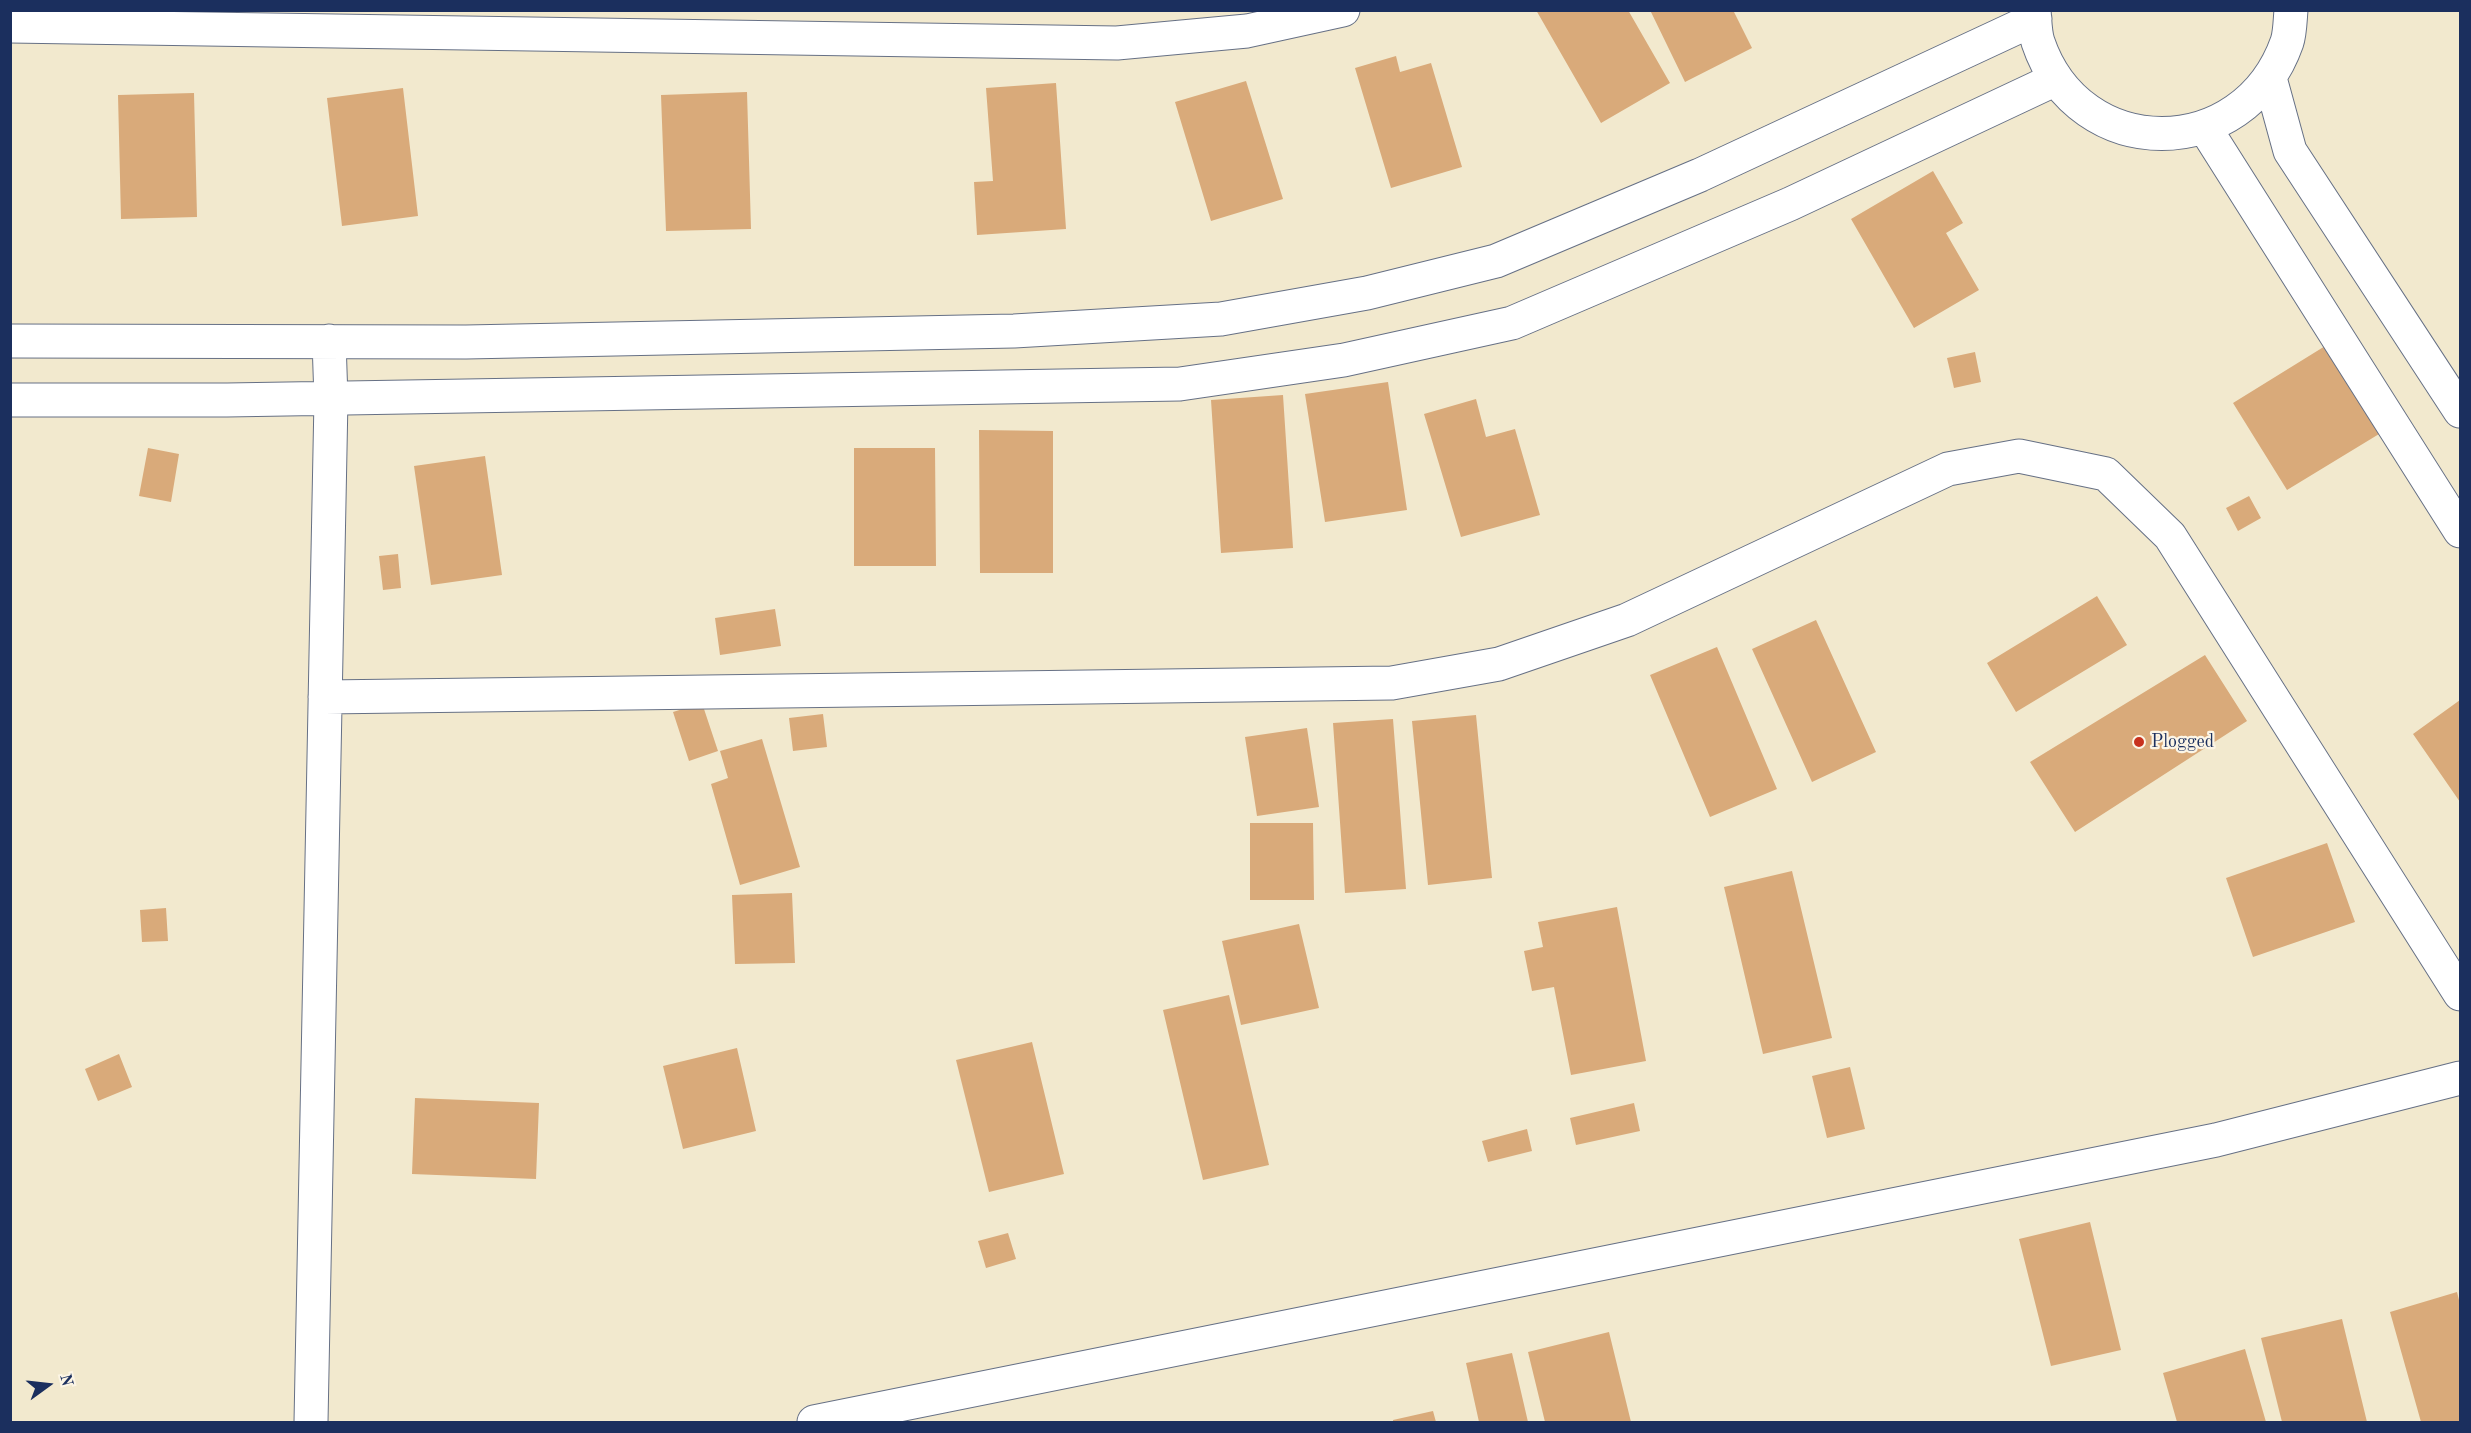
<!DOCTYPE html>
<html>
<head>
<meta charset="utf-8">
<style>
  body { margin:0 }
  #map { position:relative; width:2471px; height:1433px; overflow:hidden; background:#f2e9ce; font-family:"Old Standard TT",serif }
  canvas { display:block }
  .frame { position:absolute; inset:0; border:12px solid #1b2f5e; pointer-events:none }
  .north { position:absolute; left:18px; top:1355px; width:60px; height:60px; -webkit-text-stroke:4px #fcf5e5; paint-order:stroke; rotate:75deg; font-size:16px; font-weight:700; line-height:24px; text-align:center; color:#1b2f5e }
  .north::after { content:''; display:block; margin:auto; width:21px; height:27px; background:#1b2f5e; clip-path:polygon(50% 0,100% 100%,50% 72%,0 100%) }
</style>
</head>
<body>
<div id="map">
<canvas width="2471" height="1433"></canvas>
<div class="frame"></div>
<div class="north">N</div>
</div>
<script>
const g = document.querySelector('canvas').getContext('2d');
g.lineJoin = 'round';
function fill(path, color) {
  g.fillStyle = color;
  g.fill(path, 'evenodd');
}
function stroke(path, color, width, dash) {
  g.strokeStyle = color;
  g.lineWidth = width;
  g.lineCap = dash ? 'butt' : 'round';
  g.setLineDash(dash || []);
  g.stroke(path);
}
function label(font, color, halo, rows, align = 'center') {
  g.font = font + ' "Old Standard TT",serif';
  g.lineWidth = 4.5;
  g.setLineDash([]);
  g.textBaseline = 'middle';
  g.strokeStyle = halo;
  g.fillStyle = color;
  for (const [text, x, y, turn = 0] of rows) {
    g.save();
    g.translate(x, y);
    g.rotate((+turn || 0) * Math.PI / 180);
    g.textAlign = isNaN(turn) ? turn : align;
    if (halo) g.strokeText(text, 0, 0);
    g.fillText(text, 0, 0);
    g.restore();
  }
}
const building = new Path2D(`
  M1536,10H1628L1670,83L1601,123Z
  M1650,10H1733L1752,48L1685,82Z
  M1396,56L1400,72L1431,63L1462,167L1391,188L1355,68Z
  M1246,81L1283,199L1211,221L1175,102Z
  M1056,83L1066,229L977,235L974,182L993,181L986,88Z
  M403,88L418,216L342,226L327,98Z
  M747,92L751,229L666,231L661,95Z
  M194,93L197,217L121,219L118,95Z
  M1933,171L1963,223L1946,233L1979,290L1914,328L1851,219Z
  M2330,343L2384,431L2287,490L2233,403Z
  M1975,352L1981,382L1954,388L1947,358Z
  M1388,382L1407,510L1325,522L1305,394Z
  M1283,395L1293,548L1221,553L1211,400Z
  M1476,399L1486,437L1515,429L1540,515L1461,537L1424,414Z
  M979,430L1053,431V573H980Z
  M148,448L179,454L171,502L139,496Z
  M854,448H935L936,566H854Z
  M485,456L502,575L431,585L414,466Z
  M2249,496L2261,518L2238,531L2226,508Z
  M398,554L401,588L383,590L379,556Z
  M2097,596L2127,645L2016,712L1987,663Z
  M775,609L781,646L720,655L715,618Z
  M1816,620L1876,752L1812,782L1752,649Z
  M1717,647L1777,789L1710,817L1650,675Z
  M2205,655L2247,721L2075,832L2030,762Z
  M2460,700V802L2413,734Z
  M702,703L718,751L689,761L673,712Z
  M823,714L827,747L793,751L789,718Z
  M1476,715L1492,878L1428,885L1412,721Z
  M1393,719L1406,889L1345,893L1333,723Z
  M1307,728L1319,807L1257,816L1245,737Z
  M762,739L800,867L740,885L711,784L728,778L720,751Z
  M1250,823H1313L1314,900H1250Z
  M2327,843L2355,922L2253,957L2226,878Z
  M1792,871L1832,1038L1763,1054L1724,887Z
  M792,893L795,963L735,964L732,895Z
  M1617,907L1646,1061L1571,1075L1554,987L1532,991L1524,951L1543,947L1538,922Z
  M166,908L168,941L142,942L140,910Z
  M1299,924L1319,1008L1241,1025L1222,941Z
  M1229,995L1269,1165L1203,1180L1163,1010Z
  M1032,1042L1064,1174L989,1192L956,1060Z
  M737,1048L756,1131L683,1149L663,1066Z
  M119,1054L132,1087L98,1101L85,1069Z
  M1850,1067L1865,1129L1827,1138L1812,1076Z
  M415,1098L539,1103L536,1179L412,1174Z
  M1634,1103L1640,1131L1576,1145L1570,1118Z
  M1527,1129L1532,1151L1488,1162L1482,1141Z
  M2090,1222L2121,1350L2051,1366L2019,1239Z
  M1008,1233L1016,1259L986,1268L978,1241Z
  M2457,1292L2460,1304V1422H2421L2390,1312Z
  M2342,1319L2367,1422H2282L2261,1338Z
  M1609,1332L1631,1422H1545L1528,1352Z
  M2245,1349L2266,1422H2177L2163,1373Z
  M1512,1353L1528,1422H1479L1466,1363Z
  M1433,1411L1436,1422H1393V1420Z`);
const minor = new Path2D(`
  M2034,10C2035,21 2035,33 2038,42C2079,164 2244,164 2287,42C2290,33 2290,21 2291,10
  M10,26L1117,43L1247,31L1343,10
  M2270,78L2290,151L2460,411
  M2205,128L2460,531
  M10,341L466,342L1014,331L1221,319L1367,293L1496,261L1700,175L2035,19
  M10,400H227L1180,384L1344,360L1512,323L1790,204L2056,79
  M325,697L1392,683L1499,664L1627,620L1948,469L2019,456L2106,474L2170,536L2460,994
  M311,1422L331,399L329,341
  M814,1422L2216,1140L2460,1078`);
const markers = [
  [2139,742,6,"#c8321e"]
];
const poiNames = [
  ["Plogged",2151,742]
];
fill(building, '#d9aa7a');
stroke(minor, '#667085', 35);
stroke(minor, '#fff', 33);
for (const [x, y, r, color] of markers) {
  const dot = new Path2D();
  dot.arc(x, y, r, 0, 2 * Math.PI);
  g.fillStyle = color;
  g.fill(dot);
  stroke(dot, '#fcf5e5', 2);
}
label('18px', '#1b2f5e', '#fcf5e5', poiNames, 'left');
</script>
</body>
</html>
